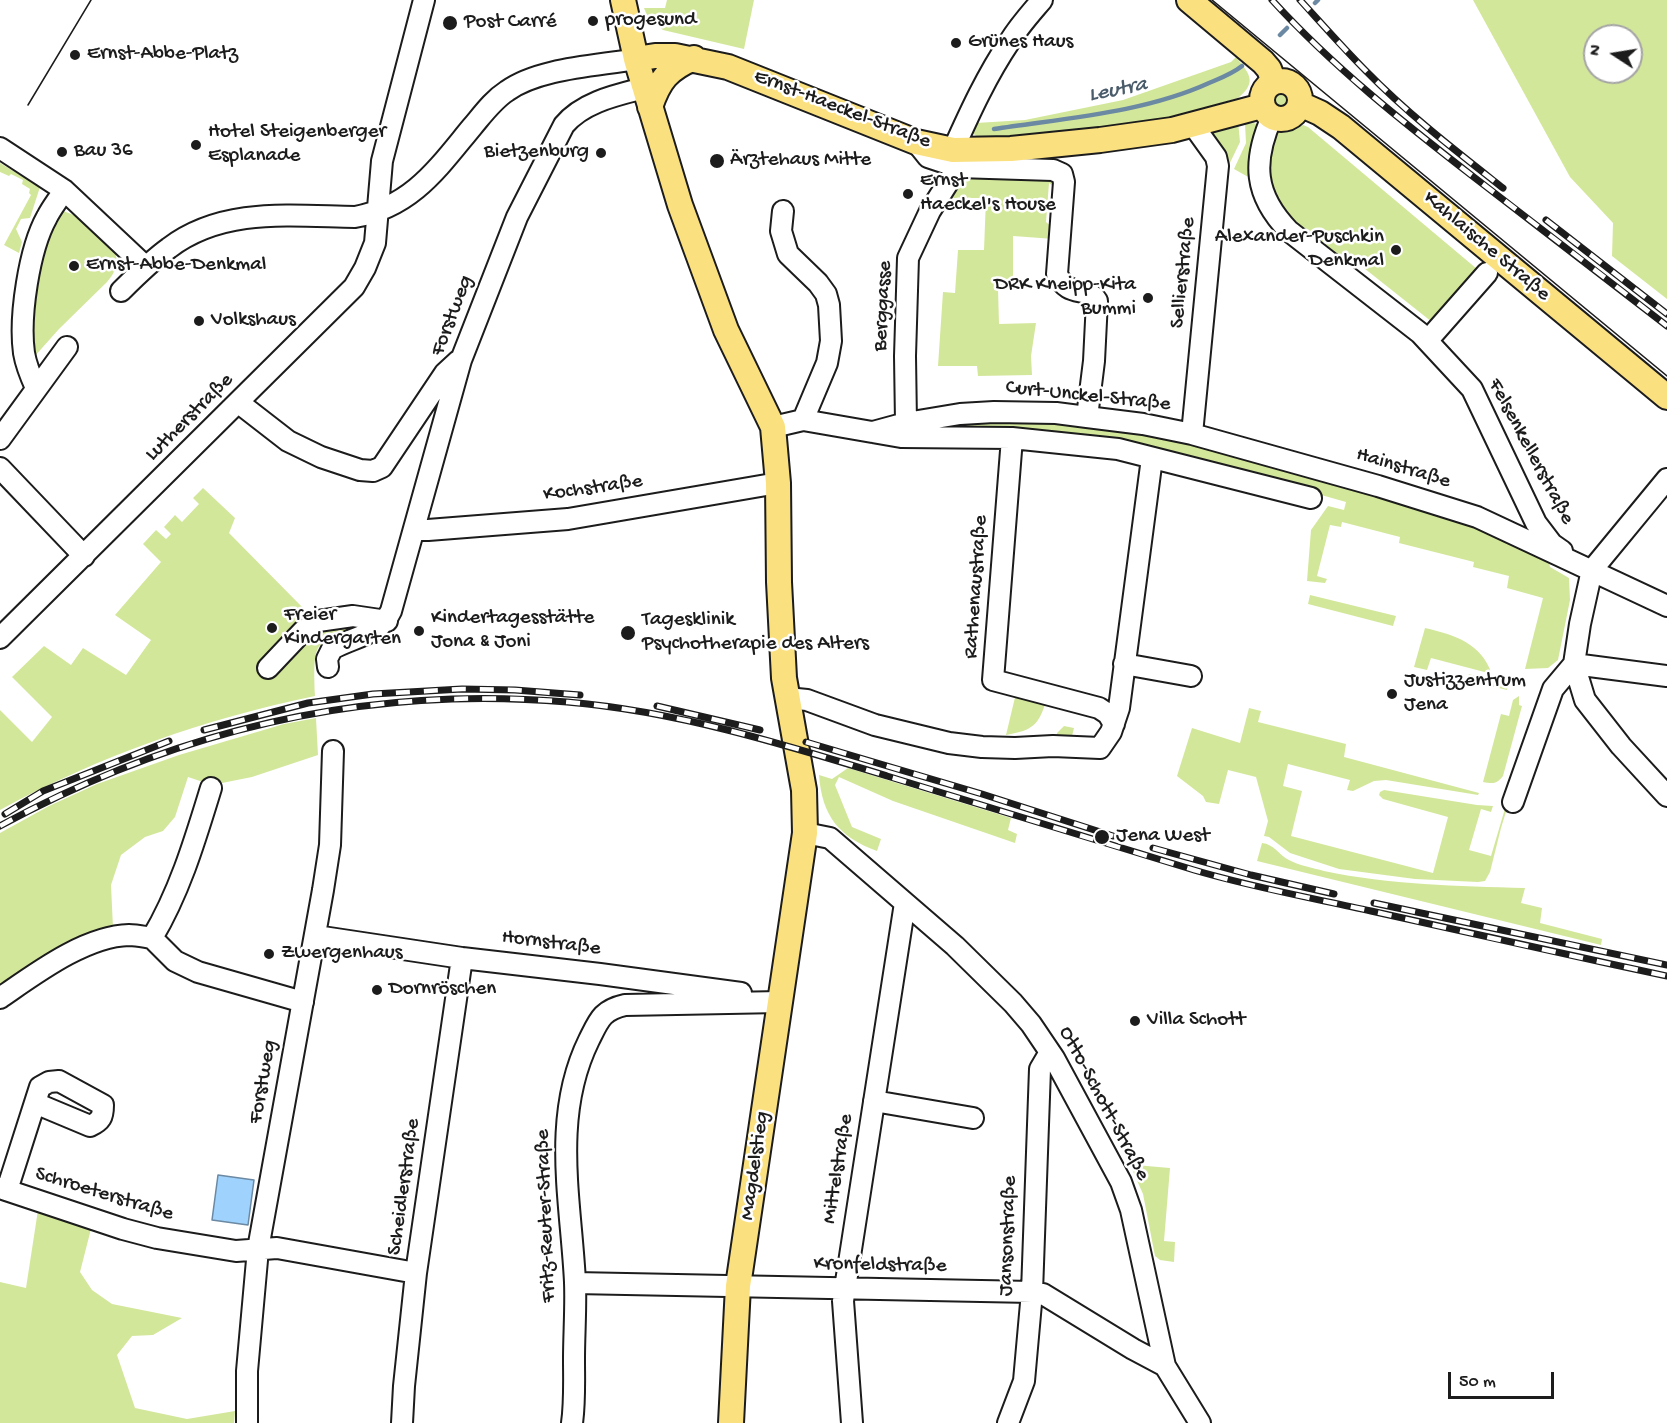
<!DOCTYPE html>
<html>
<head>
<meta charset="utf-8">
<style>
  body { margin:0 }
  #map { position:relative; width:1667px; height:1423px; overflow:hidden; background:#fff; font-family:"Gochi Hand",sans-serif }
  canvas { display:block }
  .north { position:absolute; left:1583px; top:24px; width:60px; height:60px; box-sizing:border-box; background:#fff; border:2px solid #a4a4a4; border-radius:50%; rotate:282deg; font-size:16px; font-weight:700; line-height:24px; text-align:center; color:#1c1c1c }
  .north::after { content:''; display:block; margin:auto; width:21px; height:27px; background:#1c1c1c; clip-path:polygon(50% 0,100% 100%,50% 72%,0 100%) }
  .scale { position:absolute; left:1448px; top:1372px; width:106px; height:27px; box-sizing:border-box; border:3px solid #1c1c1c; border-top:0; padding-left:8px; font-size:18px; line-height:21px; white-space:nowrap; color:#1c1c1c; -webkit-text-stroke:4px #fff; paint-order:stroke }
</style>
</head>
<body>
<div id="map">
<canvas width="1667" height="1423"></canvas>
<div class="north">N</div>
<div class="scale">50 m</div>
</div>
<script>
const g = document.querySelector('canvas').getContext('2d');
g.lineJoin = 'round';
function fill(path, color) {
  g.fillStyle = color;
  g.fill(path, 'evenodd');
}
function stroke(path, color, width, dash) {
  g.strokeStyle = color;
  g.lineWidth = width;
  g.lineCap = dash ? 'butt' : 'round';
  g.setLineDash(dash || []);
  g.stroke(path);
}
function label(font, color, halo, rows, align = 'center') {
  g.font = font + ' "Gochi Hand",sans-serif';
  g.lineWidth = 5;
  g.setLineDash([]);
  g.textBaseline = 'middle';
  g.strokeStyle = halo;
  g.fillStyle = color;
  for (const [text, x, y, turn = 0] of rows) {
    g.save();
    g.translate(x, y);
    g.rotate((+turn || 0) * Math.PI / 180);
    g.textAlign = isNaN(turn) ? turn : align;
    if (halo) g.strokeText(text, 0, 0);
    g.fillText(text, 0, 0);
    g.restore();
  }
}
const green = new Path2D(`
  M667,0H754L744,49L663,30L648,18L644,8H665Z
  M1473,0H1667V299L1612,256L1613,223L1570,177ZM1595,36H1631V72H1595Z
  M1236,57C1249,73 1258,82 1238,98L1169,118L1047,135L993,140L979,139L973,133L976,123L1025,120L1123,100L1231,62Z
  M1272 99a8 8 0 1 1 16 0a8 8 0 1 1-16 0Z
  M1238,121L1240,142L1227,169L1209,133L1210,131Z
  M1253,123L1257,124L1250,178L1234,169L1246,143L1245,124Z
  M1303,125L1308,127L1477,269L1432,322L1345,253L1341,257L1307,229L1289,220L1266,182L1272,130L1285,131Z
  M0,163L40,187L30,218L21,219L16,229L22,242L19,253L4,245L31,195L29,193L30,189L22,184L23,180L11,174L9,176L0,172Z
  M1053,174L1059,191L1049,183L1046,222L1055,230L1054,239L1013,236V287L998,288L999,324L1036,323L1031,356L1032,375L978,376L977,366H938L943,292L955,293L958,250H984L986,198H948L960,177Z
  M62,211C77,213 113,241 116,256C119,266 113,275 107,282L59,329L34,357L30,311L34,278L56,215Z
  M1013,418L1086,425L1179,439L1493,530L1498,538L1549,562L1550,567L1569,578L1570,600L1558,660L1548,668L1525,669L1543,598L1507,588L1509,576L1473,567L1474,562L1399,543L1400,537L1342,522L1341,527L1330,525L1317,576L1327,579L1325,583L1307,581L1311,530L1328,506L1344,510L1346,502C1243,473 1139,440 1031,430C989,426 946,431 904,433L937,425Z
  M203,488L235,518L229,533L308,613L305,622L308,633L326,627L367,623C314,645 313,635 315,696C204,719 99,756 0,810V710L32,742L52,717L12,677L44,646L71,665L83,648L126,675L151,640L115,615L161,562L143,544L156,530L166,539L171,534L164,527L175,515L182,522L199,504L193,498Z
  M1310,595L1396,616L1393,626L1308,604Z
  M1425,628C1455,635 1481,643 1492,674L1431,658L1427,670L1414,667Z
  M1469,674L1508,685L1507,690L1467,680Z
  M1017,689L1047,698C1039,725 1034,730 1006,735Z
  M1543,691L1501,828L1490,872L1485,881L1478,882L1415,879L1339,869L1290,853L1269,837L1264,836L1268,821L1256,777L1228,770L1219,804L1206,802L1203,796L1177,776L1192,728L1240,743L1249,708L1261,711L1258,722L1346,744L1344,757L1479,793L1478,795L1386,780L1374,781L1353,791L1347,790L1350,780L1288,764L1283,786L1302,791L1291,836L1433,873L1448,817L1383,799L1379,795L1380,792L1384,790L1477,805L1493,806L1491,812L1481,809L1469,850L1491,856L1535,707L1540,695Z
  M1519,696V705L1522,706L1503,776C1497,784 1493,784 1483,782L1501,714L1509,716L1513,700Z
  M316,718L318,755L252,777L212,785L188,777L175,817L163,831L145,837L121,855L111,885L113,928L0,986V833L49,806L97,784L179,755L284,724Z
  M1064,726L1074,728L1072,736L1080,738L1056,740L1057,733Z
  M848,768L1011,818L1008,830L1017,834L1015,843L893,801L839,777L835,785L852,827L881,839L877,851C839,837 822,816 819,775L832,779Z
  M1262,843C1274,844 1279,855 1289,860C1298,865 1313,868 1324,871C1390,885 1458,886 1525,888L1521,903L1542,908L1540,923L1602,939L1601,945L1257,861Z
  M1135,1165L1170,1168L1164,1241L1175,1242L1174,1262L1160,1260L1155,1256L1143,1194L1131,1167Z
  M38,1210L91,1229L80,1272L92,1290L112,1304L182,1318L153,1335L132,1336L117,1355L135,1408L187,1419L235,1411L234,1423H0V1282L26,1288Z`);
const water = new Path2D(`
  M218,1175L254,1180L248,1225L212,1220Z`);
const stream = new Path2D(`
  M1315,3L1318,0
  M1280,35L1287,28
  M994,129C1065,118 1143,113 1209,83C1221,78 1232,74 1242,66`);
const minor = new Path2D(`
  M1272,117C1252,162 1254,195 1289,231L1420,333L1472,389L1536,523L1552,544L1562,551
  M916,142L928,157L958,167L1053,170L1062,174L1064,182L1057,274C1068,299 1088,285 1097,301L1094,361L1087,417
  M0,148L64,190L146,267
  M953,150C970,112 987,75 1010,41C1019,26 1031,13 1042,0
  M783,211L781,231L788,254L818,283L826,294L829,305L831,341L827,363L803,420
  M121,291C136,276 151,261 169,248C223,207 291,216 355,217C412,207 438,168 472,127C483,114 493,100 507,91C539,68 597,66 636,59
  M1428,340L1487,273
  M36,388C31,377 26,365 24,353C19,317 29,249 47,217C52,207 59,199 64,190
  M239,403L288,441L321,457L360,470L373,471L382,467L445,373L458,361
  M906,423L905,356L908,258L930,211L958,167
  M773,427L803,420L901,437L1012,438L1118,449L1311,498
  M873,432L906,423L960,414L994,412L1056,413L1087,417L1143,424L1192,434L1378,486L1477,517L1667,606
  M1192,434L1218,166L1216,157L1193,125
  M1012,438L993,680L1099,708L1108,714L1114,724
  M0,439L67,347
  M0,468L84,556
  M1667,479L1592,570L1580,624L1574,664L1585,700L1621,746L1667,796
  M414,530H428L568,519L778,483
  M0,638L354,287L365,268L375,243L382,161L424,0
  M1124,664L1191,676
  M328,667L327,659L332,649C353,637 380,635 391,611L461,360L517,217L564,125C583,102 617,95 644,88
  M268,668L303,631L318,621L353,616L387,621
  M787,698L807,700L875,725L949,743L982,747L1015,748L1053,746L1100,748L1111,732L1119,708L1152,458
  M1513,802L1553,689L1574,664L1667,676
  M805,833L830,838L955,946L1013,1003L1031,1024L1054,1058L1121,1182L1131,1210L1165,1366L1200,1423
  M316,936L462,958L600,974L741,993
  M152,938L175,961L198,972L303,1002
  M152,938C180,891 195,840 211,788
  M0,998C35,974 85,936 129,935C137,935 145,937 152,938
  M874,1101L973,1118
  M0,1188L123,1229L157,1238L236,1251L277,1248L416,1273
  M7,1190L40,1087L49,1082L59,1081L103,1105C103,1117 101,1121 90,1126L35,1103
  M575,1283L1032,1292L1043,1294L1133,1349L1165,1366
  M247,1423V1371L258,1249L323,890L330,845L333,751
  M402,1423L404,1386L416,1273L462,958
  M572,1423C575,1402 574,1380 574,1359C574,1334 576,1308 575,1282C571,1201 551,1117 589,1040C599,1020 602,1010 625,1005L780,1002
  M852,1423L843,1301L905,903
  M1008,1423L1024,1381L1032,1292L1040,1069L1050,1052`);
const major = new Path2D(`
  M623,0L636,59L680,205L726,330L773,427L778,483L779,582L784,678L804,790L805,833L738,1286L731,1423
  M1189,0L1263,62L1269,69L1274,82
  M636,59L655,56H675L728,67L916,142L953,150L1011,149L1100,140L1172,130L1262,106
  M1262 100a19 19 0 1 1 38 0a19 19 0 1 1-38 0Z
  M1300,104L1320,113L1341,127L1667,397
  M650,107C659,80 668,69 694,58`);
const tram = new Path2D(`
  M1212,0L1667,376
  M28,105L91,0`);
const rail = new Path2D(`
  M1272,0C1333,67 1404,123 1475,178C1539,227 1603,276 1667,326
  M1300,0C1322,24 1343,48 1366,71C1408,114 1456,151 1503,188
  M1546,220L1667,314
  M657,706L760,730
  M204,730L308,703L373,694L462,689L515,690L580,695
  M806,742L982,794L1113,836
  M5,814L43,791L169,741
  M0,826C176,730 366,685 567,702C676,711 783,744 887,776C989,807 1091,839 1194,870C1251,887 1312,898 1371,911C1469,933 1568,955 1667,976
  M1153,848L1251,875L1334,894
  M1374,903L1667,965`);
const markers = [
  [593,21,6,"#1c1c1c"],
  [450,23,8,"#1c1c1c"],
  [956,43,6,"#1c1c1c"],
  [75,55,6,"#1c1c1c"],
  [196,145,6,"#1c1c1c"],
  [62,152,6,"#1c1c1c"],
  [601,153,6,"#1c1c1c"],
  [717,161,8,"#1c1c1c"],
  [908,194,6,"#1c1c1c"],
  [1396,250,6,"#1c1c1c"],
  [74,266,6,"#1c1c1c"],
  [1148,298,6,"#1c1c1c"],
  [199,321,6,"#1c1c1c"],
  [272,628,6,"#1c1c1c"],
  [419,631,6,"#1c1c1c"],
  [628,633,8,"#1c1c1c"],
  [1392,694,6,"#1c1c1c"],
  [1102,837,8,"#1c1c1c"],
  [269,954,6,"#1c1c1c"],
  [377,990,6,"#1c1c1c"],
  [1135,1021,6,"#1c1c1c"]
];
const poiNames = [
  ["progesund",605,21],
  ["Post Carré",464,23],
  ["Grünes Haus",968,43],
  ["Ernst-Abbe-Platz",87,55],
  ["Hotel Steigenberger",208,133],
  ["Esplanade",208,157],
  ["Bau 36",74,152],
  ["Bietzenburg",589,153,"right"],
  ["Ärztehaus Mitte",730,161],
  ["Ernst",920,182],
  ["Haeckel's House",920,206],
  ["Alexander-Puschkin",1384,238,"right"],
  ["Denkmal",1384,262,"right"],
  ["Ernst-Abbe-Denkmal",86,266],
  ["DRK Kneipp-Kita",1136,286,"right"],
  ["Bummi",1136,310,"right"],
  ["Volkshaus",211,321],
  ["Freier",284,616],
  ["Kindergarten",284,640],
  ["Kindertagesstätte",431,619],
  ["Jona & Joni",431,643],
  ["Tagesklinik",642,621],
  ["Psychotherapie des Alters",642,645],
  ["Justizzentrum",1404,682],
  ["Jena",1404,706],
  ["Jena West",1116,837],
  ["Zwergenhaus",281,954],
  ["Dornröschen",389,990],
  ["Villa Schott",1147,1021]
];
const streetNames = [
  ["Ernst-Haeckel-Straße",842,110,21],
  ["Kahlaische Straße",1486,247,40],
  ["Sellierstraße",1184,273,-84],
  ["Berggasse",884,306,-87],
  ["Forstweg",453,316,-69],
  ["Curt-Unckel-Straße",1088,397,6],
  ["Lutherstraße",190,418,-45],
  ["Felsenkellerstraße",1530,452,62],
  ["Hainstraße",1403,469,17],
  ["Kochstraße",593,489,-8],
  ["Rathenaustraße",977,587,-86],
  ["Hornstraße",551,944,7],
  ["Forstweg",264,1082,-80],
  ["Otto-Schott-Straße",1103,1104,62],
  ["Magdelstieg",756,1166,-82],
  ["Mittelstraße",839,1169,-81],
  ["Scheidlerstraße",405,1187,-82],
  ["Schroeterstraße",104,1195,17],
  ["Fritz-Reuter-Straße",547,1216,-92],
  ["Jansonstraße",1009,1236,-88],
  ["Kronfeldstraße",880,1266,1]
];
const waterNames = [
  ["Leutra",1118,91,-11]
];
fill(green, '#d3e79b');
fill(water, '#9fd2fc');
stroke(water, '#6b89a2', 1.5);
stroke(stream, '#6b89a2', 4.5);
stroke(minor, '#1c1c1c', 24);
stroke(major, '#1c1c1c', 28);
stroke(minor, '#fff', 20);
stroke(major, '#fbe080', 24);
stroke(tram, '#1c1c1c', 1.5);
stroke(rail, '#1c1c1c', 7);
stroke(rail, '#fff', 4.5, [14]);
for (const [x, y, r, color] of markers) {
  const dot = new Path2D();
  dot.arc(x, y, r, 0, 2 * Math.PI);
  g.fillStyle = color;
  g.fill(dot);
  stroke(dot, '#fff', 2);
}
label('21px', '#1c1c1c', '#fff', poiNames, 'left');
label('21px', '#1c1c1c', '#fff', streetNames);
label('italic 22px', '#4a5c6a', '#fff', waterNames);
</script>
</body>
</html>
